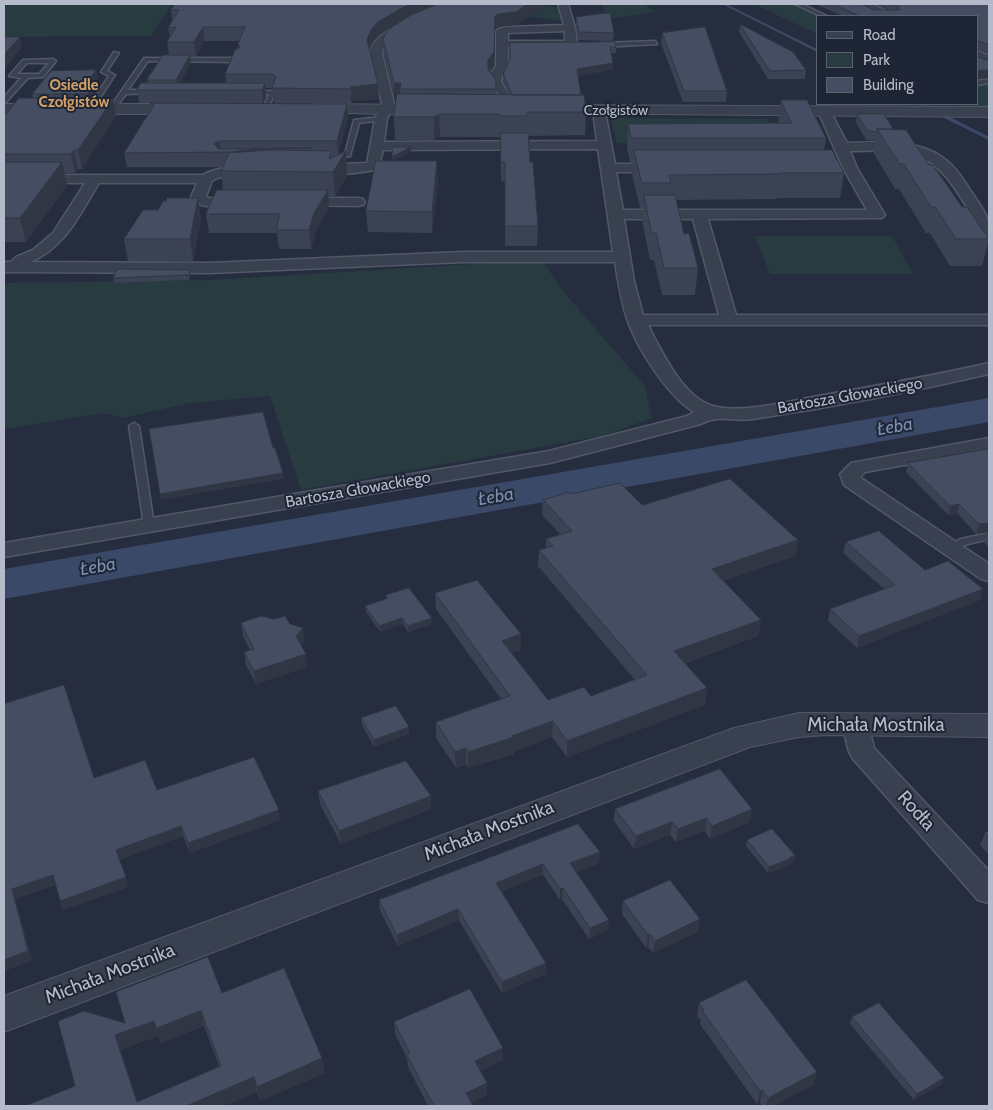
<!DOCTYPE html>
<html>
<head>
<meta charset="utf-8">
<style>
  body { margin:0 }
  #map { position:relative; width:993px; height:1110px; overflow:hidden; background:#252d3f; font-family:Cabin,sans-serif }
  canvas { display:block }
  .frame { position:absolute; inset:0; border:5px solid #b5bbca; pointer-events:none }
  .legend { position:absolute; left:816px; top:15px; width:162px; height:90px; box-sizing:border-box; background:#1e2534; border:1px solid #5a6170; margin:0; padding:6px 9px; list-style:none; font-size:15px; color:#b5bbca }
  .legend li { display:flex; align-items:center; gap:10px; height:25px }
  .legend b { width:25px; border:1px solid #5a6170 }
</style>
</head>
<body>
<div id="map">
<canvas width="993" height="1110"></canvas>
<div class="frame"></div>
<ul class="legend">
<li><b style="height:6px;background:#39404f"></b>Road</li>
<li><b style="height:14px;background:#273b40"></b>Park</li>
<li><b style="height:14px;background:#444d61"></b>Building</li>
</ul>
</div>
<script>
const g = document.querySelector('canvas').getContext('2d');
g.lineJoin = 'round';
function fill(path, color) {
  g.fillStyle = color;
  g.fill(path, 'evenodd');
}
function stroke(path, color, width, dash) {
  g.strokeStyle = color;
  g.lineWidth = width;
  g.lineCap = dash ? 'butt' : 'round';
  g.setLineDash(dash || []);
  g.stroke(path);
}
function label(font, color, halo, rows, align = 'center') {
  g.font = font + ' Cabin,sans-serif';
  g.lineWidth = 4;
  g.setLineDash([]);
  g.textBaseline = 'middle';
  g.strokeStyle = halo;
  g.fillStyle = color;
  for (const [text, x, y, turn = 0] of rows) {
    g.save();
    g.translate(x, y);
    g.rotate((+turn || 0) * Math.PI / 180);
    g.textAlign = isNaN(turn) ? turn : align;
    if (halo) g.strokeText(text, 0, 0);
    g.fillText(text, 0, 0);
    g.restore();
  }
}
const green = new Path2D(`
  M8,4H172L151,36L4,37V8Z
  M483,4H529L558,7L561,21L482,10Z
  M602,4H643L656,12L612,18L604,14Z
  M754,4H795L821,16H817V34Z
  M989,83V107H969L961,104H977V85Z
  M610,118L768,119L777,142L617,143Z
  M755,236H892L913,274H770Z
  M524,261L543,262L564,292L645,386L652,418L602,436L301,490L270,396L189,403L124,418L102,413L4,429V283L209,280Z`);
const stream = new Path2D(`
  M722,4H726L817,49V52Z
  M918,104H923L925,105L923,106Z
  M944,116H948L989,137V140L944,118Z`);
const river = new Path2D(`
  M989,398V422L4,599V569Z`);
const service = new Path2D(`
  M795,4H802L827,16H820Z
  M655,41L657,44L601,47L598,45L601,43Z
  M114,52L119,53L107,71L115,75L92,110H88L87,109L109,76L101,72Z
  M144,58H237L240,60L237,62L148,61L128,90H153L155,91V93L126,94L114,110H110L109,109Z
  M53,59L56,61L43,77L28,78L6,102L4,103V97L21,78L9,76L23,60ZM27,63H49L39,74H17Z
  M989,79V83L977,85V81Z
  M250,91H275L268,110L263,109L269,94H252L249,92Z
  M381,117L383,118V120L359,123L350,156L331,160V158L345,154L354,120Z
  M134,423L139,426L154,525L149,528L144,525L129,426Z
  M989,533V539L968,544L951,550L945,547L961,539Z`);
const minor = new Path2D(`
  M444,4H454L451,9C434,17 384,34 382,53L394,104L387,119L384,142L597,141L593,111L599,107L605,111L615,164H664L671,168L664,172H616L623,210H867L843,168L818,111L824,107L830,111L847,143C879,142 920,138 947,161C958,169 965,183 973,194C983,210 990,216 989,236L984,234C963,205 947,160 908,153C889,149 869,151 850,151L857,168L885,215L882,218L708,219L736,315H989V325H648C661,350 683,398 713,406C740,414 789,401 818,396C875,386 932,376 989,363V374C911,392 832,407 753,419C733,422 720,414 701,424L550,463L4,557V543L549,451L687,416L694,412C668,397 637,348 627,319C621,301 618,281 615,262H463L209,273L4,272V262H11L16,257L33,250L53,233L85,183H4V175H203C211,169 251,161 258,169L256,172L217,178L212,181L206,196L209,198L246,199L248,202L246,205L241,206H206L201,205L191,197L197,183H99C80,214 65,248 30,262L209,263L463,252H613L598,149L383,150L378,169C366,172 319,179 311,169L318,165L367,163L375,119L382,104L370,53C374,27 424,17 444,4ZM624,219H693L719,315H643L634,281Z
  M558,4H568L575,28L577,44L571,47H508C508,54 509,62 507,68C504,73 500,76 502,83C506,93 516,98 509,113H499L498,110V94L490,83V75L496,66V31L498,29L507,27L564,25ZM565,31V41H508V33Z
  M859,4H872L897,16H884Z
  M977,51L989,56V63L977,58Z
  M298,198H358L363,199L365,202L363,205L358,206L293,205L291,202L293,199Z
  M989,438V450L865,472L861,476V478L989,564V581L981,579L844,485L840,474L851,463Z
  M855,715L864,717L868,724L874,748L989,871V903L978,900L853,759L849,752L842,724L846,717Z`);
const tertiary = new Path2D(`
  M4,104H187L192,106L195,109L192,112L187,114H4Z
  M310,104L432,105L438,107L440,110L438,113L432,115L305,112L302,109L305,106Z
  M548,105L989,107V117L542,113L540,110L542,107Z
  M799,713L989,714V737L825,735L799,737L750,747L4,1032V996L734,728Z`);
const wall = new Path2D(`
  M815,4H861L874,10H889L876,4H989V54L977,50L978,57L989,61L977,79V16H843Z
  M171,10L516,25L498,27L495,30L494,65L490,72L496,80V95H509L503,80V74L510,60V43L616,47V53H611L613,69L578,76L581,95L586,112L585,135L528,136L530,162L538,226L537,246H505V181H501L500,137H440L434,140H395L394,117L397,98H394L384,53L383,39L402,21L379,35L372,43L370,49L378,84L379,99L352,101L351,103H274L272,88H265L266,96L263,103H139L137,90L148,83L147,80L169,55L167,42L170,37L168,28L172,21ZM204,41H239L238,44V48L225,74L226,83H180L191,63L190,56H196Z
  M576,17L614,33L613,41L578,40L576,25Z
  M740,24L806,70L805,79H768L739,32Z
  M662,33L727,91L726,102H683L661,43Z
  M96,70L98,79L93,86L95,94L92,99H113L116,116L82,169H78L75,173H64L67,185L26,242H4V117L33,98L32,94Z
  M781,100L826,138L824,150L844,173L840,198H777V199L676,200L684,234L698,268L695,295H662L654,260H650L642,221L643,208H640L632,174L633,162H630L627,148L628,124L778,123Z
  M150,103L347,104L348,117L338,155L347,175L335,197H328L329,208L316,231L311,249H279L277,233H209L206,214L223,190L221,171L223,167H127L124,153L151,109Z
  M857,114L893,129L929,165L962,207L989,239L982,266H950L930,233H926L899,189H895L873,152L875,141L866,140L856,123Z
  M411,152L392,161L438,181L432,233L368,232L366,211L392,161Z
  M198,198L201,219L193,261H128L124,239L158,210Z
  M190,270V275L189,280L114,283L113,278Z
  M989,449V532L976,534L957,513L948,515L906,472L908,463Z
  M571,494L642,505L798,540L795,556L723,581L761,620L758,636L685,663L707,688L705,705L567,757L552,737L514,752V754L468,768L466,765L456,768L436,738V722L501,699L436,609L435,593L521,650L512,653L548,700L591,696L635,680L538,566L539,550L546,548V539L560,534L542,515L543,500Z
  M989,532V548L984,542L987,533Z
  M846,542L925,570L980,600L857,648L828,621L830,609L884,589L843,553Z
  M386,595L432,624L408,632L403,624L380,632L366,612L365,606L386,599Z
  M241,623L290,624L303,628L304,640L301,645L307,667L256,684L246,665L244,652L250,650L243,636Z
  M4,704L94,778L157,790L280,820L190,853L183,836L119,860L128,887L63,910L56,885L15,899L32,960L4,971Z
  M361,718L409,734L374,747L362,725Z
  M318,791L431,809L341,844L320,804Z
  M615,809H752L750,822L710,839L705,831L676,842L670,835L634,849L614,821Z
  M989,831V855L980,845L985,833Z
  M747,840L794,862L789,864L788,866L768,873L746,846Z
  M600,852L599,863L576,872L608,930L589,939L562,899L560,900L543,875L501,891L546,963V974L502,993L459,920L398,946L380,911L379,900Z
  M623,901L698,932L653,953L648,947L646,948L622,914Z
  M222,993L325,1073L260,1101L257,1092L224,1106H25L75,1086L125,1023ZM204,1026L219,1066L137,1102L120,1050L158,1036L160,1043Z
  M699,1003L817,1072L813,1085L773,1106H762L760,1102L757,1104L700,1024L701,1021L697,1016Z
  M852,1017L942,1084L914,1100L850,1024Z
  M394,1022L503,1060L480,1071L487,1095L471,1103L473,1106H428L408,1067L407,1058L395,1034Z`);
const shadedWall = new Path2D(`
  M411,4H440L400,22L379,35L372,43L368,53L367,40L371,30L378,22L400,9Z
  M528,4H548L516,25L498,27L495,30L494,65L488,74V60L495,16L498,14Z
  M203,27L204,41L196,56L194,42Z
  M20,37L22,48L4,69V55Z
  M190,55L191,63L177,88L176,80Z
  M613,63V69L577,76V69Z
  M96,70L98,79L93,86L95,94L89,102L86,85Z
  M989,70V78L977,79L978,71Z
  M265,83L266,96L263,103L262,90Z
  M394,83H401L400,89V97L394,98Z
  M378,84L379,99L352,101L351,103V87Z
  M113,99L116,116L82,169L78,150Z
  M347,104L348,117L338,155L337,141Z
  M439,114L440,137L434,140V117Z
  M219,141L221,153L214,144Z
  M411,147V152L392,161V157Z
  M255,149L257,163L231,167L229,152Z
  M74,150L78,169L75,173L71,154Z
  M346,151L347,175L335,197L333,172Z
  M437,161L438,181L432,233V212Z
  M62,162L67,185L26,242L20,218Z
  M328,190L329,208L316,231L311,249L309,230L314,213Z
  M198,198L201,219L193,261L190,239Z
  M283,473L284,479L161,500L160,494Z
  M959,504L957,513L948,515L950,506Z
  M989,523V532L976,534L979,524Z
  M798,540L795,556L710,585L712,569Z
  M983,589L980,600L857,648L859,636Z
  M402,618L403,624L380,632L379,626Z
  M432,618V624L408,632V626Z
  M761,620L758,636L672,667L674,651Z
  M303,628L304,640L298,649L296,636Z
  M521,634V650L502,657V641Z
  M306,654L307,667L256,684L254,671Z
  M707,688L705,705L567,757V741Z
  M553,721L552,737L514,752V754L468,768V752Z
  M409,727V734L374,747V740Z
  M466,748V765L456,768L455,752Z
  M431,796V809L341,844L339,831Z
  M752,809L750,822L710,839L712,826Z
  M279,810L280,820L190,853L188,843Z
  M707,818L705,831L676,842L678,829Z
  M672,822L670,835L634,849L636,836Z
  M181,826L183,836L119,860L116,850Z
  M600,852L599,863L570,874V863Z
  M795,855L794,862L789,864L788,866L768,873L769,867Z
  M543,864V875L496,894V883Z
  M53,875L56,885L15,899L32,960L4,971V960L12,889Z
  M126,877L128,887L63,910L60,901Z
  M563,888L562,899L560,900V889Z
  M458,909L459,920L398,946L397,935Z
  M700,919L698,932L653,953L655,941Z
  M609,920L608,930L589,939L590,928Z
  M650,934L648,947L646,948L648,935Z
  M546,963V974L502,993V982Z
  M201,1011L204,1026L160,1043L156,1028Z
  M154,1021L158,1036L120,1050L115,1035Z
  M503,1048V1060L475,1073V1061Z
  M322,1058L325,1073L260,1101L257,1087Z
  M817,1072L813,1085L773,1106H766L768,1098Z
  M254,1077L257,1092L224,1106H186Z
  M944,1078L942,1084L914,1100L917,1094Z
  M487,1083V1095L466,1105V1093Z
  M763,1090L760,1102L757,1104L760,1091Z`);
const building = new Path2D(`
  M175,4H411L400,9L378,22L371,30L367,40L378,84L351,87L350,89L272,88L276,77L273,74H225L235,50L240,47L238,44L245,27H203L194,42H167L176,27L168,28L179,10H171Z
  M438,4H528L516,12L498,14L495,16L494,52L488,60V69L496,80V89H400L401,83H394L383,39L386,33L392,27L411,15Z
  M833,4H861L874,10H900L899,7L892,4H989V45L979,41L977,43L978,57L989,61V70L977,71V16H860Z
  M610,13L614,33L579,32L576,17Z
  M740,24L793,52L806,70L770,71Z
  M705,27L727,91H684L662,33Z
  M4,37H20L4,55Z
  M615,42L616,47H610L613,63L577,69L581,95H512L503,74L510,60V43Z
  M163,55H190L176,80H147Z
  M96,70L86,85H93L88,94H32L51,71Z
  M141,83H265L262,90H137Z
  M397,94L584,95L586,112H527V116H500V114H439L434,117H394Z
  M19,98L113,99L78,150H74L71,154H4V117Z
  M781,100H807L826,138H631L628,124L791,123Z
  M150,103L347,104L337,141H219L214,144L219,149L312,148L255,149L229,152L124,153L154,105Z
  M857,114H884L893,129H877V132L868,131Z
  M877,129L906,130L929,165H933L962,207H967L989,239H956L935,207H931L904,164H900Z
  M501,133H528L530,162H533L538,226H505V162H501Z
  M393,147H411L392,157Z
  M271,150L331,151L329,159L346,151L333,172L221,171L229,153Z
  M634,150H832L844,173H780V174L669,175L671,183H642Z
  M376,161H437L432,212L366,211Z
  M4,162H62L20,218H4Z
  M217,190H328L314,213L309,230H276L280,214H206Z
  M644,195H675L684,234L689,233L698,268H664L656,233H652Z
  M167,198H198L190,239H124L143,210H158L163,201H166Z
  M118,269L190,270L189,275L113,278Z
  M263,412L273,448H275L283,473L160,494L149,429Z
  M989,449V523L979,524L959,504L950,506L908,463Z
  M730,479L798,540L712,569L761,620L674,651L707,688L567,741L553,721L512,736L514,737L468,752L466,748L455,752L436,722L510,696L435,593L477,580L521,634L502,641L548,700L584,687L591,696L647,675L539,550L553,546L546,539L572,531L543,500L569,492L571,494L620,483L642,505Z
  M879,531L925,570L948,561L983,589L859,636L830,609L895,585L846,542Z
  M409,588L432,618L408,626L402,618L379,626L365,606L388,598L386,595Z
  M262,616L273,619L285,616L290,624L303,628L296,636L306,654L254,671L244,652L254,649L241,623Z
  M64,685L94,778L145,760L157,790L254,757L279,810L188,843L181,826L116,850L126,877L60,901L53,875L12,889L28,951L4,960V704Z
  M396,706L409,727L374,740L361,718Z
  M406,761L431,796L339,831L318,791Z
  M720,769L752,809L712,826L707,818L678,829L672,822L636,836L615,809Z
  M578,824L600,852L570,863L609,920L590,928L563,888L560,889L543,864L496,883L546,963L502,982L458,909L397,935L379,900Z
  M772,829L795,855L789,858L790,859L769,867L747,840Z
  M989,831V838L985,833Z
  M670,880L700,919L655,941L650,934L648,935L623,901Z
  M208,957L222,993L284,968L322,1058L257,1087L254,1077L186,1106H25L75,1086L58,1021L84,1011L125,1023L116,992ZM201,1011L221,1066L137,1102L115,1035L154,1021L156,1028Z
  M746,980L817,1072L768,1098L763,1090L760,1091L702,1011L704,1010L699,1003Z
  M470,989L503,1048L475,1061L487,1083L466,1093L473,1106H434L407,1055L410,1053L394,1022Z
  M879,1003L944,1078L917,1094L852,1017Z`);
const farStreetnames = [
  ["Czołgistów",616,111]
];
const farNeighbourhoodnames = [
  ["Osiedle",74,86],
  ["Czołgistów",74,103]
];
const streetNames = [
  ["Bartosza Głowackiego",850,396,-10],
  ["Bartosza Głowackiego",358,490,-10]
];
const waterNames = [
  ["Łeba",895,427,-10],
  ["Łeba",496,497,-10],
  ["Łeba",98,567,-10]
];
const nearStreetnames = [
  ["Michała Mostnika",876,725],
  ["Rodła",916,811,48],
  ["Michała Mostnika",489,831,-21],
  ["Michała Mostnika",110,974,-21]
];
fill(green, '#273b40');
fill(stream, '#3b4968');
fill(river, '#3b4968');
stroke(service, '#515867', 3);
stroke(minor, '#515867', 3);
stroke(tertiary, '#515867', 2);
fill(service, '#39404f');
fill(minor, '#39404f');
fill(tertiary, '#39404f');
fill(wall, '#3a4253');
fill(shadedWall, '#303644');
fill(building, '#444d61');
stroke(building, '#303644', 1);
label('14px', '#b5bbca', '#1e2534', farStreetnames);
label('bold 15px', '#d4a166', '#1e2534', farNeighbourhoodnames);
label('16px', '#b5bbca', '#1e2534', streetNames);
label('italic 18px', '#7d8eb1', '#1e2534', waterNames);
label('19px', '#b5bbca', '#1e2534', nearStreetnames);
</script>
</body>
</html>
